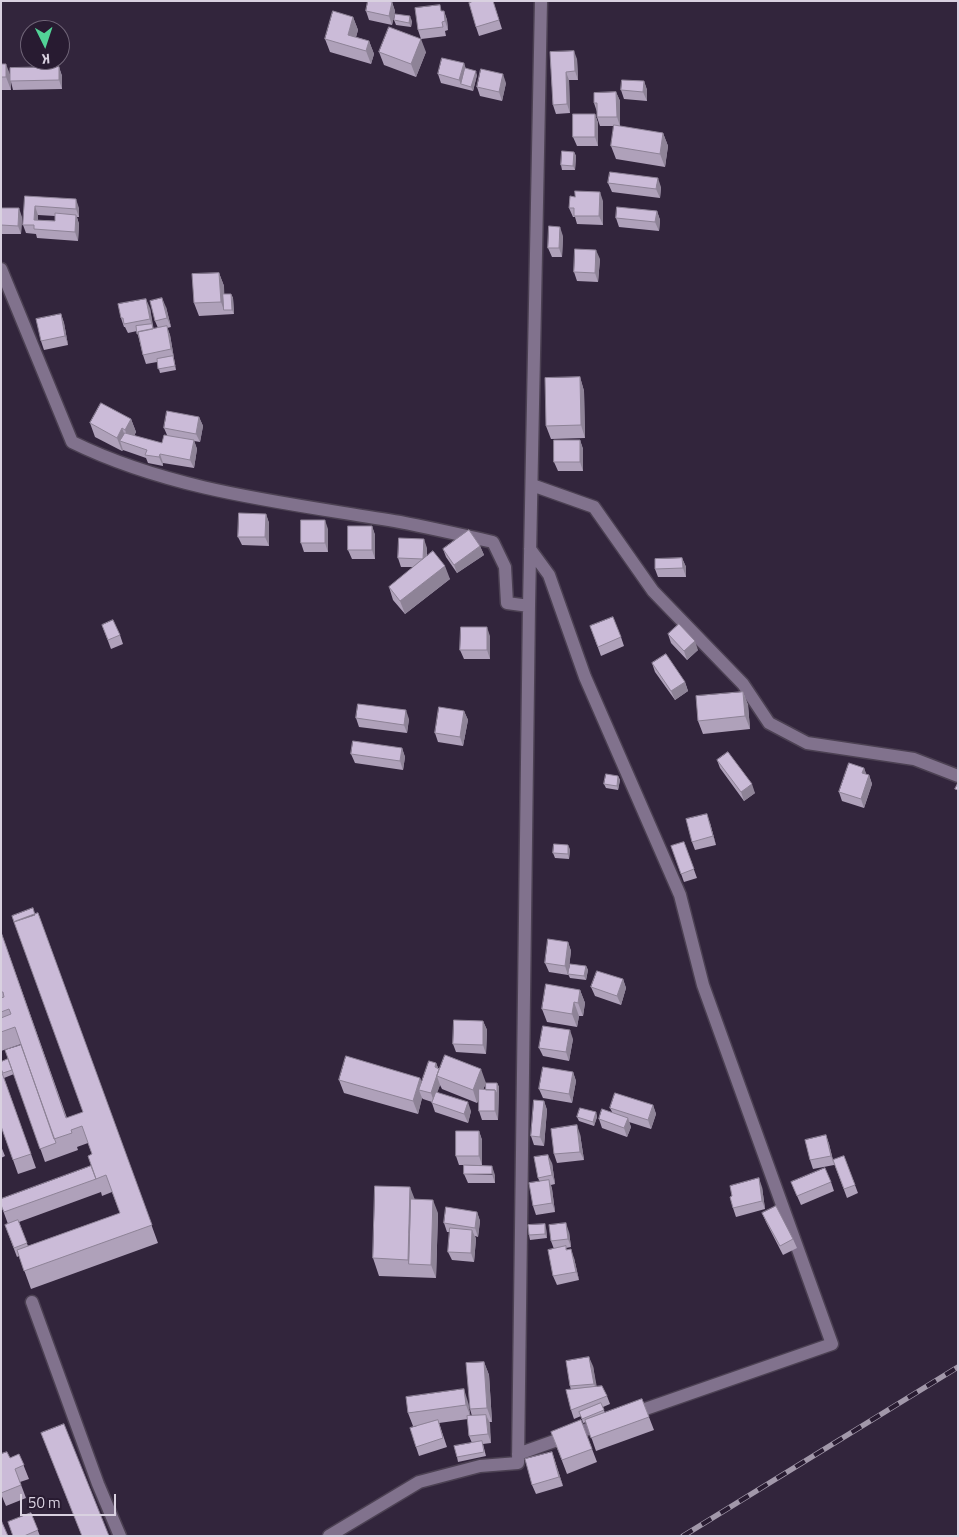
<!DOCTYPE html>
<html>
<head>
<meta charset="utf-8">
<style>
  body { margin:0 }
  #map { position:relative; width:959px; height:1537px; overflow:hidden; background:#32253c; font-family:"Titillium Web",sans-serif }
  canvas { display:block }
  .frame { position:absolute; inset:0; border:2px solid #d9d1e0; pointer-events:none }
  .north { position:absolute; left:20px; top:20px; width:50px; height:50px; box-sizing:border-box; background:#281b31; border:1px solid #6f6477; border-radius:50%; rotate:176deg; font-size:14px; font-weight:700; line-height:20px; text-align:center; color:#d9d1e0 }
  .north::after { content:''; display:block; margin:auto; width:18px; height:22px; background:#52d397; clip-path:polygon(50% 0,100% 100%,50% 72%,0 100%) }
  .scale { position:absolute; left:20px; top:1494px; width:96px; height:22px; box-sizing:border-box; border:2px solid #d9d1e0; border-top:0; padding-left:6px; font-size:15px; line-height:18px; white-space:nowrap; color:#d9d1e0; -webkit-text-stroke:4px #281b31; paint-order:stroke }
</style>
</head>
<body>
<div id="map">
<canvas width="959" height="1537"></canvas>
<div class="frame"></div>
<div class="north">K</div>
<div class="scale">50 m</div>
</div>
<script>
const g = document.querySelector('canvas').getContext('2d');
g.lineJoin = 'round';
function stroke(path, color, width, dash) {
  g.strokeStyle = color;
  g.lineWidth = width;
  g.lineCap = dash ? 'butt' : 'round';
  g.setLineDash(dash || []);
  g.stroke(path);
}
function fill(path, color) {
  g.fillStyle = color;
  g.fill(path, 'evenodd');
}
const minor = new Path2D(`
  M1,269L72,442C174,492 289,503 400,522C431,528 462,535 493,542L505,567L507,603L529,606
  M532,485L594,507L653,591L743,684L769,723L807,743L914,759L958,776
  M530,549L549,575L585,677L680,895L703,985L832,1344L631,1414
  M32,1302L98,1484L120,1536
  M518,1454L602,1424
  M329,1536L419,1482L480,1466L518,1463L529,606L541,1`);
const rail = new Path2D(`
  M683,1536L958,1367`);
const wall = new Path2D(`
  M493,1L502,29L479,36L476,27Z
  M392,2L395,11L392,25L369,20L366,11Z
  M442,11H444L447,20L448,30L445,31L446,36L421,39L418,30Z
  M353,17L358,30L356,37L369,41L374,54L371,64L330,52L325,39Z
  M394,20L412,21L411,27L396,25Z
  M379,52H426L416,77L384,65Z
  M550,52L577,59L578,80H569L570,113L556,114L553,105Z
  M464,63L465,68L477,75L473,91L441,83L438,74Z
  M1,64L10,75L59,67L62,76V89L13,90L11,82V90H1Z
  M644,81L647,90V101L624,99L621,90Z
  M506,83L502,101L480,96L477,87Z
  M616,92L620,101V126H617L663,133L668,146L665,167L616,159L611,146L614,126H600L597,117V112L594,103Z
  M595,114L598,123V146H577L573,137Z
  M574,152L576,156L575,170H562L561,165Z
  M608,183L661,187L660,198L612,192Z
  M25,196L79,208V217H77L79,224L78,241L37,238L36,234L26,233L23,225ZM38,215L55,216V221L38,220Z
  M575,197L603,201V225L577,224L575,217H573L569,208Z
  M1,208L22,217L21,234H1Z
  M657,211L660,220L659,231L619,227L616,218Z
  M563,236L562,257H552L548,248Z
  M600,259L598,282L577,281L574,272Z
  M219,273L224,286V294H231L233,298L234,314L199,316L194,303Z
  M166,307L171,327L167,328L170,335L176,370L160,373L157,362L146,364L143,355L137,331L128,333L125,327H124L121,318L150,308L153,329L158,328L155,321Z
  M61,314L64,323L68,345L44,350L41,341Z
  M580,377L584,391L585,438L551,439L546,426Z
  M199,417L203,426L200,442L194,441L197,449L194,468L163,463V466L148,463L146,458L123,450L122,451L95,437L90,423L131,419L136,432L134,436L162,443L167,435L164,428Z
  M580,440L583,449V471H558L554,462Z
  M266,514L269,523V546L242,545L238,537Z
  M372,526L375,535V559H352L348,550Z
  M328,529V552H304L301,543Z
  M480,546L484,555L457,573L446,557L443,549Z
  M427,548V556L450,579L405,614L393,600L389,587L413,567H401L398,558Z
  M682,558L686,567V577H658L655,569Z
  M102,625L120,635L123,644L111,649Z
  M590,626L621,637L624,646L601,656Z
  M668,634L698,650L687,660L671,643Z
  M490,636V659H464L460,650Z
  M652,663L685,682L688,691L675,700L655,672Z
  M743,692L748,705L750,729L703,734L698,721Z
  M464,711L468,720L463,746L438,742L435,733Z
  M356,718L409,719L407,733L359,727Z
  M402,748L405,757L403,770L355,763L351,754Z
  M717,760L755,793L744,801L720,768Z
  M864,768L866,774L869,775L872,784L864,808L842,801L839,792Z
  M618,776L620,780L618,790L606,788L604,784Z
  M710,823L716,845L695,850L692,842Z
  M684,842L697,878L684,882L671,846Z
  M570,849L569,859L555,858L553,853Z
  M38,913L158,1243L31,1289L19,1256L17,1257L5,1225L8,1224L1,1205L91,1166L92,1154L88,1143L77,1147L78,1150L45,1162L14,1074L4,1078L36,1168L18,1174L1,1126V1062L8,1059L21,1044L1,1051V932L67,1118L83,1112L35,915ZM101,1192L102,1196L112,1192L120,1213L28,1246L19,1222Z
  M568,942L571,951L568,975L549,972L545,963Z
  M586,966L588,970L586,980L570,978L568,974Z
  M623,979L626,988L621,1005L595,996L591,987Z
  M580,990L585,1003L583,1016H579L577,1027L547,1022L542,1009Z
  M483,1021L487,1030L486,1054L456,1052L453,1044Z
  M573,1039L569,1061L543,1056L539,1048Z
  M436,1063L438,1068L486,1083L483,1090H486L497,1083L499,1087L498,1120H482L479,1111V1099L477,1103L442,1089L440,1085L437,1092L471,1111L468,1123L435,1112L432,1103V1102L423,1099L422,1098L418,1114L344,1093L339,1080L420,1078L422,1084Z
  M573,1072L576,1081L572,1103L543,1098L539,1089Z
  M544,1101L547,1110L544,1146L534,1145L531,1136Z
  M653,1105L656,1114L651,1129L629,1122L631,1127L627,1137L602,1128L599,1119L612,1112L610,1108Z
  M596,1112L597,1117L594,1126L579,1121L577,1117Z
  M479,1131L482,1140V1165H459L456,1156Z
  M580,1134L584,1160L557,1163L554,1154Z
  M826,1135L829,1144L833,1160L844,1156L858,1193L847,1198L834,1163V1165L813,1169L810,1160Z
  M1,1146L5,1156L1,1158Z
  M552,1163L555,1184L551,1185L552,1189L555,1212L536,1215L533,1206L540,1182L538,1178Z
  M464,1174L495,1175V1183H468Z
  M791,1182H831L834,1191L801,1205Z
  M762,1187L765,1209L736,1217L733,1208L732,1196Z
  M477,1212L480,1221L478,1237L475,1236L476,1239L474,1262L452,1260L448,1252L450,1232H447L444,1223Z
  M438,1213L436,1278L379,1276L373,1258Z
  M762,1213L793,1239L797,1248L783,1255L766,1222Z
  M546,1228L547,1238L530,1240L529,1235Z
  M569,1232L571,1247L566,1248L567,1250L574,1258L579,1280L557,1285L553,1276L554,1249L551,1241Z
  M484,1362L489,1375L492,1422H489L491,1443L483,1444L486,1456L458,1462L457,1457L472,1443L469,1436L468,1419L439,1423L447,1447L419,1456L416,1447L419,1426H413L408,1413L468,1402L470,1416H472L470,1409Z
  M593,1366L596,1386L607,1396L610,1404L603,1407L605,1413L642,1399L654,1430L596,1451L586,1422L583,1423L581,1416L574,1419L571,1410V1390L570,1386Z
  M581,1420L597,1462L567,1474L551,1432Z
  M41,1433L109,1536H82Z
  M552,1452L563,1486L536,1494L532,1485Z
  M1,1454L10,1458L19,1454L29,1479L20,1482L26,1498L6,1506L1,1494Z
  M31,1513L40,1536H13L8,1522Z`);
const shadedWall = new Path2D(`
  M392,2L395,11L392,25L389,16Z
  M444,11L447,20L448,30L445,21Z
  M410,16L412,21L411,27L409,23Z
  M353,17L358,30L353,48L348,35Z
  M421,39L426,52L416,77L411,64Z
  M369,41L374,54L371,64L366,51Z
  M574,51L577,59L578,80L575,71Z
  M464,63L467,72L461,84L459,80Z
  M6,64L11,77V90L6,77Z
  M59,67L62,76V89L59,80Z
  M476,71L477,75L473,91L471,87Z
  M566,72L569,80L570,113L567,104Z
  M503,74L506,83L502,101L499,92Z
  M644,81L647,90V101L643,92Z
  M616,92L620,101V126L617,117Z
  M595,114L598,123V146L595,137Z
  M663,133L668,146L665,167L660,154Z
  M574,152L576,156L575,170L573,166Z
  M658,178L661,187L660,198L656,189Z
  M600,192L603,201V225L599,216Z
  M76,199L79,208V217L76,209Z
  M35,206L38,215V229L34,220Z
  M19,208L22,217L21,234L18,226Z
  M657,211L660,220L659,231L655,222Z
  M76,215L79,224L78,241L75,232Z
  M560,227L563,236L562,257L559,248Z
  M596,250L600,259L598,282L595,273Z
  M219,273L224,286L225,310H224L221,302Z
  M231,294L233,298L234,314L232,310Z
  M162,298L166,307L171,327L167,318Z
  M146,299L150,308L155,336L150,319Z
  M61,314L64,323L68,345L65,336Z
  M167,326L170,335L174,358L171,349Z
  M580,377L584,391L585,438L581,425Z
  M199,417L203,426L200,442L196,434Z
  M131,419L136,432L130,443L125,430Z
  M122,428L127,441H120L123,450L122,451L117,438Z
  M194,440L197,449L194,468L190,460Z
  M580,440L583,449V471L580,462Z
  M160,454L163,463V466L159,457Z
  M266,514L269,523V546L265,537Z
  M325,520L328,529V552L325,543Z
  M372,526L375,535V559L372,550Z
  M424,539L427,548L426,568L423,559Z
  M480,546L484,555L457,573L454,565Z
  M682,558L686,567V577L683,568Z
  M445,566L450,579L405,614L400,601Z
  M487,627L490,636V659L487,650Z
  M695,641L698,650L687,660L684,651Z
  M685,682L688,691L675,700L671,691Z
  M743,692L748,705L750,729L745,716Z
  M406,710L409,719L407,733L404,725Z
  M464,711L468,720L463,746L460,737Z
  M402,748L405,757L403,770L400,761Z
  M864,768L867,776L862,773Z
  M869,775L872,784L864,808L861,799Z
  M618,776L620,780L618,790L617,786Z
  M752,784L755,793L744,801L741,792Z
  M707,814L710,823L716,845L713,836Z
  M568,845L570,849L569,859L568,854Z
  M568,942L571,951L568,975L565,966Z
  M586,966L588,970L586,980L584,976Z
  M623,979L626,988L621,1005L617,996Z
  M580,990L585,1003L583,1016L578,1003Z
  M574,1002L579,1016L577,1027L572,1014Z
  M483,1021L487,1030L486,1054L483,1045Z
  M570,1030L573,1039L569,1061L566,1052Z
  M436,1063L439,1070L437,1076L440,1085L434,1102L431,1093Z
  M481,1069L486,1083L477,1103L473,1090Z
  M573,1072L576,1081L572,1103L569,1094Z
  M420,1078L424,1091L419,1090L422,1098L418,1114L413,1101Z
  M497,1083L499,1087L498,1120L495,1111V1090Z
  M544,1101L547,1110L544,1146L540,1137Z
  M468,1102L471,1111L468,1123L464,1114Z
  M653,1105L656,1114L651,1129L648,1120Z
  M596,1112L597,1117L594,1126L593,1122Z
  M628,1118L631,1127L627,1137L624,1128Z
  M577,1125L580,1134L584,1160L580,1152Z
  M479,1131L482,1140V1165L479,1156Z
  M826,1135L829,1144L834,1165L831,1156Z
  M548,1155L552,1163L555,1184L552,1175Z
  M492,1166L495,1175V1183L492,1174Z
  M759,1178L762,1187L765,1209L762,1201Z
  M549,1180L552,1189L555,1212L552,1203Z
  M410,1187L417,1205L409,1264L408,1260Z
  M433,1200L438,1213L436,1278L431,1265Z
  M477,1212L480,1221L478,1237L475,1228Z
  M566,1223L569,1232L571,1247L568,1239Z
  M545,1224L546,1228L547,1238L545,1234Z
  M472,1230L476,1239L474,1262L471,1253Z
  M571,1249L574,1258L579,1280L576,1272Z
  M589,1357L593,1366L598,1393L594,1384Z
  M484,1362L489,1375L492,1422L487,1408Z
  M464,1389L468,1402L471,1418L466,1405Z
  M486,1415L490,1423L491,1443L488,1434Z
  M552,1452L555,1461L563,1486L559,1477Z`);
const building = new Path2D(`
  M368,1H387L392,2L389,16L366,11Z
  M474,1H493L499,20L476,27L469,3Z
  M440,5L441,11H444L445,21L442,22L443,27L418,30L415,8Z
  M333,11L353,17L348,35L369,41L366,51L325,39Z
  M395,14L410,16L409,23L394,20Z
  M389,27L421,39L411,64L379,52Z
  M574,51L575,71L566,72L567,104L553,105L550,52Z
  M442,58L464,63L459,80L438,74Z
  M1,64H6V77H1Z
  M59,67V80L10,81V68Z
  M465,68L476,71L471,87L461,84Z
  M481,69L503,74L499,92L477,87Z
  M622,80L644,81L643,92L621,90Z
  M616,92L617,117H597V103H594V93Z
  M573,114H595V137H573Z
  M614,125L663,133L660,154L611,146Z
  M562,151L574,152L573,166L561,165Z
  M610,172L658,178L656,189L608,183Z
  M575,191L600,192L599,216H574V208H569L570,196L575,197Z
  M25,196L76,199V209L35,206L34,220L55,221V213L76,215L75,232L34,229V225H23Z
  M617,207L657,211L655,222L616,218Z
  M1,208H19L18,226L1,225Z
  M549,226L560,227L559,248H548Z
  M575,249L596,250L595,273L574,272Z
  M219,273L221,302L194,303L192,274Z
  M223,294H231L232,310H224Z
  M162,298L167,318L155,321L150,301Z
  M146,299L150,319L124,324L123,318H121L118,304Z
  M61,314L65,336L41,341L36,319Z
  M152,324L153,329L138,332V334H137L136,326Z
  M167,326L171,349L143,355L138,332Z
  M173,356L175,366L158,369L157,359Z
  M580,377L581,425L546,426L545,378Z
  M101,403L131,419L125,430L122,428L117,438L90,423Z
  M167,411L199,417L196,434L164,428Z
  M125,433L162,443L164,435L194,440L190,460L160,454L159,457L145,455L147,450L120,441Z
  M554,440H580V462H554Z
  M239,513L266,514L265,537H238Z
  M301,520H325V543H301Z
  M348,526H372V550H348Z
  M469,530L480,546L454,565L443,549Z
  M399,538L424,539L423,559L398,558Z
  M433,551L445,566L400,601L389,587Z
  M682,558L683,568L655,569V559Z
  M613,617L621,637L598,647L590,626Z
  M113,620L120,635L108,640L102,625Z
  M679,624L695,641L684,651L668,634Z
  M461,627H487V650H460Z
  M666,654L685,682L671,691L652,663Z
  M743,692L745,716L698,721L696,696Z
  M358,704L406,710L404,725L356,718Z
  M439,707L464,711L460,737L435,733Z
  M353,741L402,748L400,761L351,754Z
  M728,752L752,784L741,792L717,760Z
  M849,763L864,768L862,773L869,775L861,799L839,792Z
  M606,774L618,776L617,786L604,784Z
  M958,783V790L955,789Z
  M707,814L713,836L692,842L686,819Z
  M684,842L694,869L681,874L671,846Z
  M554,844L568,845V854L553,853Z
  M33,908L35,915L14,922L12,916Z
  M38,913L152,1225L24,1271L17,1250L120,1213L106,1175L96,1179L88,1156L92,1154L82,1126L71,1130L72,1133L54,1139L15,1027L1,1032V1018L11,1014L9,1009L1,1012V998L4,997L3,992H1V932L66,1118L83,1112L14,922Z
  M548,939L568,942L565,966L545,963Z
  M570,964L586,966L584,976L568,974Z
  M597,971L623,979L617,996L591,987Z
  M546,984L580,990L578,1003L574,1002L572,1014L542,1009Z
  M454,1020L483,1021V1045L453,1044Z
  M543,1026L570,1030L566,1052L539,1048Z
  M21,1045L56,1143L40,1149L5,1050Z
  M445,1055L481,1069L473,1090L437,1076Z
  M346,1056L420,1078L413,1101L339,1080Z
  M8,1059L12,1070L3,1073L1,1069V1062Z
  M429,1061L436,1063L435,1067L439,1069L431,1093L419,1090Z
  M543,1067L573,1072L569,1094L539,1089Z
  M1,1070L31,1154L13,1160L1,1126Z
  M486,1083H497V1094L495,1090H486Z
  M479,1089L495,1090V1111H479Z
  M436,1092L468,1102L464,1114L432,1103Z
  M615,1093L653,1105L648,1120L610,1108Z
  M534,1100L544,1101L540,1137L531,1136Z
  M580,1108L596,1112L593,1122L577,1117Z
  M602,1109L628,1118L624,1128L599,1119Z
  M577,1125L580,1152L554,1154L551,1129Z
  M456,1131H479V1156H456Z
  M826,1135L831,1156L810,1160L805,1140Z
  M548,1155L552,1175L538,1178L534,1157Z
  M844,1156L855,1185L844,1189L833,1160Z
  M464,1165L492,1166V1174H464Z
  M91,1166L96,1179L4,1212L1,1205V1199Z
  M825,1168L831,1182L797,1196L791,1182Z
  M759,1178L762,1201L733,1208L730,1197L732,1196L730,1186Z
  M549,1180L552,1203L533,1206L529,1183Z
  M375,1186L410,1187L408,1260L373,1258Z
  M411,1199L433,1200L431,1265L409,1264Z
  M776,1206L793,1239L780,1246L762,1213Z
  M446,1207L477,1212L475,1228L444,1223Z
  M18,1220L27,1243L14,1248L5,1225Z
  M566,1223L568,1239L551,1241L549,1225Z
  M545,1224V1234L529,1235L528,1225Z
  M450,1228L472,1230L471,1253L448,1252Z
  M566,1246V1250L571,1249L576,1272L553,1276L548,1250Z
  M589,1357L594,1384L570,1386L566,1361Z
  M484,1362L487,1408L470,1409L466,1363Z
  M602,1386L607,1396L571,1410L566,1390Z
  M464,1389L466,1405L408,1413L406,1397Z
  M642,1399L649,1417L591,1438L585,1420Z
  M601,1403L604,1410L582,1419L579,1412Z
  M486,1415L488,1434L469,1436L467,1416Z
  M438,1420L443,1438L416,1447L410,1428Z
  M581,1420L592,1449L562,1460L551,1432Z
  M64,1424L109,1536H82L41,1433Z
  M482,1441L484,1452L457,1457L454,1446Z
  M7,1452L10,1458L19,1454L24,1465L15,1469L21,1485L1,1493V1454Z
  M552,1452L559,1477L532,1485L525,1459Z
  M31,1513L38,1530L24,1536H13L8,1522Z
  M1,1520L8,1536H1Z`);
stroke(minor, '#4c4153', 15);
stroke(minor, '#81728d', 12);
stroke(rail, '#a298aa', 5.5);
stroke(rail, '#281b31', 4, [11]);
fill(wall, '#afa1ba');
fill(shadedWall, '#8e8397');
fill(building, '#cbbbd8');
stroke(building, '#8e8397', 1);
</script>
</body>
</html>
